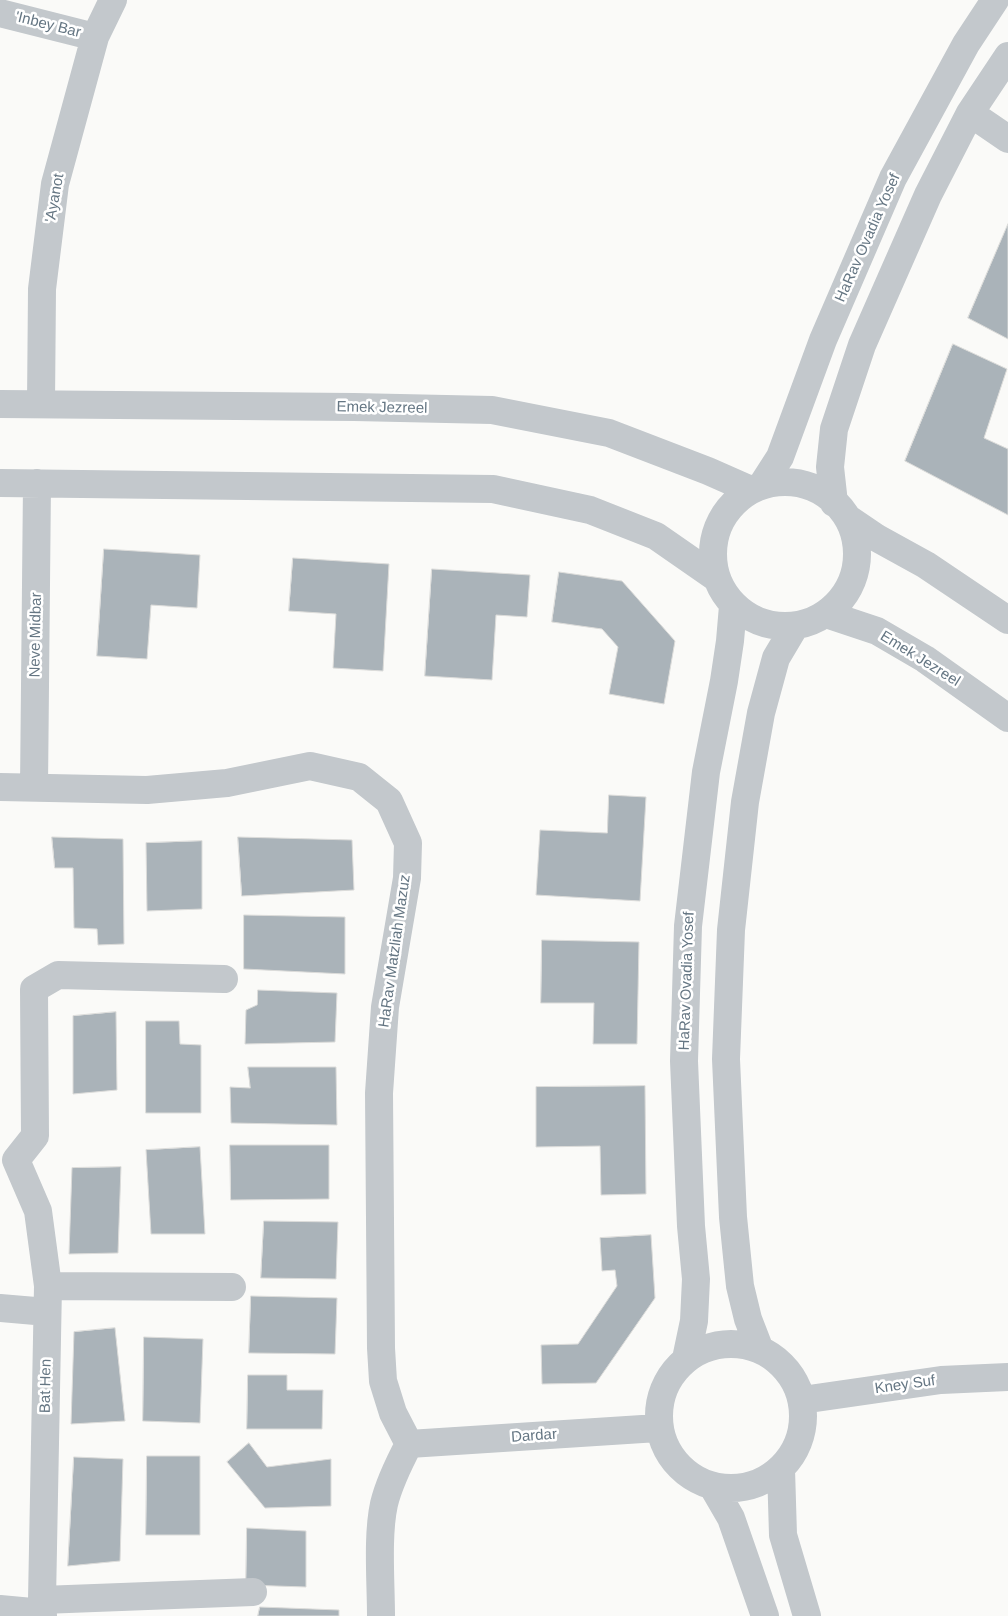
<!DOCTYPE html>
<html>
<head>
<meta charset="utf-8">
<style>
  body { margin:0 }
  canvas { display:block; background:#fafaf8 }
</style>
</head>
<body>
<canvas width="1008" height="1616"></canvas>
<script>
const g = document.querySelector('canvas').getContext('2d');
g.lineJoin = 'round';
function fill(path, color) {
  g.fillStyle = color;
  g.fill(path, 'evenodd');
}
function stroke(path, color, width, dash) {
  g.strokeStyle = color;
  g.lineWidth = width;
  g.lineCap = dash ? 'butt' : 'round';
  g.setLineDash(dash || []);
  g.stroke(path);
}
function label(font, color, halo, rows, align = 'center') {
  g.font = font + ' Helvetica,sans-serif';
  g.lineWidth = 5;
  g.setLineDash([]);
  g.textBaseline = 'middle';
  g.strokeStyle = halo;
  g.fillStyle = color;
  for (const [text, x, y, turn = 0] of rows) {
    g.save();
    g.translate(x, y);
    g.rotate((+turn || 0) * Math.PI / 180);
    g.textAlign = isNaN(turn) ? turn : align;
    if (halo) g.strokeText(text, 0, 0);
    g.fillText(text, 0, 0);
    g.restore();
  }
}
const building = new Path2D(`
  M1008,224V339L968,318Z
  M953,344L1007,369L984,438L1008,449V515L905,461Z
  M104,549L200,555L197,608L151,605L147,659L97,656Z
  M293,558L389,564L383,671L333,668L336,614L289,611Z
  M432,569L530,575L527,617L496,615L492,680L425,676Z
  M559,572L622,581L675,641L664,704L609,694L618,647L602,629L552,622Z
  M609,795L646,797L640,901L536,895L540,830L607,833Z
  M52,837L123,839L124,944L98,945L97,929L74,928L73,868H55Z
  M238,837L352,840L354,890L242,896Z
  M202,841V909L147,911L146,843Z
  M244,915L345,917V974L244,969Z
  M542,940L639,942L637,1044H593L594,1003H541Z
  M258,990L337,993L335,1042L245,1044L246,1010L257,1005Z
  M116,1012L117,1090L73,1094V1016Z
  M146,1021H179L180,1044L201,1045V1113H146Z
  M248,1067H336L337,1125L231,1123L230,1087L250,1088Z
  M645,1086L646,1194L601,1195L600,1146L536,1147V1087Z
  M230,1145H329V1199L231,1200Z
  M200,1147L205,1234H151L146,1150Z
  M121,1167L118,1253L69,1254L72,1168Z
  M264,1221L338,1222L336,1279L261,1278Z
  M651,1235L655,1298L596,1383L542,1384L541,1345L578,1344L617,1286L615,1270L602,1271L600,1238Z
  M251,1296L337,1298L335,1354L249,1353Z
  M115,1328L125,1421L71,1424L74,1332Z
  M144,1337L203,1339L200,1423L143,1421Z
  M248,1375H287V1390H323L322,1429H247Z
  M249,1443L267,1467L331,1459V1506L265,1508L227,1462Z
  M147,1456H200V1535H146Z
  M74,1457L123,1459L120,1561L68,1566Z
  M247,1528L306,1531V1587L246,1585Z
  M260,1607L339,1610V1616H258Z`);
const minor = new Path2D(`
  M0,13L95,37
  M970,113L1008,139
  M0,404L354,407L492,410L609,433L708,471L751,490
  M41,404L42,289L55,184L95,37L113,0
  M713 554a72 72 0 1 1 144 0a72 72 0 1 1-144 0Z
  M0,483L493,489L590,510L656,536L715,577
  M762,485L780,457L823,340L893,178L966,44L995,0
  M834,503L830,467L834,429L862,345L928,195L970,113L1008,56
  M849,519L877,538L926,565L1008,620
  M826,614L877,631L925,659L1008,718
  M0,787L147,790L227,783L310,766L359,777L389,801L408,843L407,878L385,1007L379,1093L381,1348L383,1381L393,1413L409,1444C399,1463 389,1483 384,1504C377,1536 381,1583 381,1616
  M34,787L37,483
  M16,1160L38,1211L48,1286L42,1600L43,1616
  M16,1160L35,1136L34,989L58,975L224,979
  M48,1286L232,1287
  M0,1308L47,1312
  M659 1416a72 72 0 1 1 144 0a72 72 0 1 1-144 0Z
  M760,1350L748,1319L740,1286L733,1217L726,1059L731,930L745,802L761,713L776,658L795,626
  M686,1359L694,1321L696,1279L691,1226L684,1061L688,926L706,772L724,681L730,641L733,606
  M802,1400L941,1380L1008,1377
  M409,1444L658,1428
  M781,1469L783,1535L807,1616
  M713,1487L731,1518L765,1616
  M42,1600L253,1592
  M0,1609L43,1613`);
const streetNames = [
  ["'Inbey Bar",48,25,14],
  ["'Ayanot",55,198,-80],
  ["HaRav Ovadia Yosef",868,238,-66],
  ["Emek Jezreel",382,408,1],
  ["Neve Midbar",36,635,-89],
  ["Emek Jezreel",920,659,32],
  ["HaRav Matzliah Mazuz",395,951,-82],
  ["HaRav Ovadia Yosef",687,981,-88],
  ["Kney Suf",905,1385,-8],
  ["Bat Hen",46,1386,-89],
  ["Dardar",534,1436,-4]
];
fill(building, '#aab3b9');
stroke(building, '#dcdcda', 1);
stroke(minor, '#c3c8cc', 28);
label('15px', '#657683', '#fff', streetNames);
</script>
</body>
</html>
